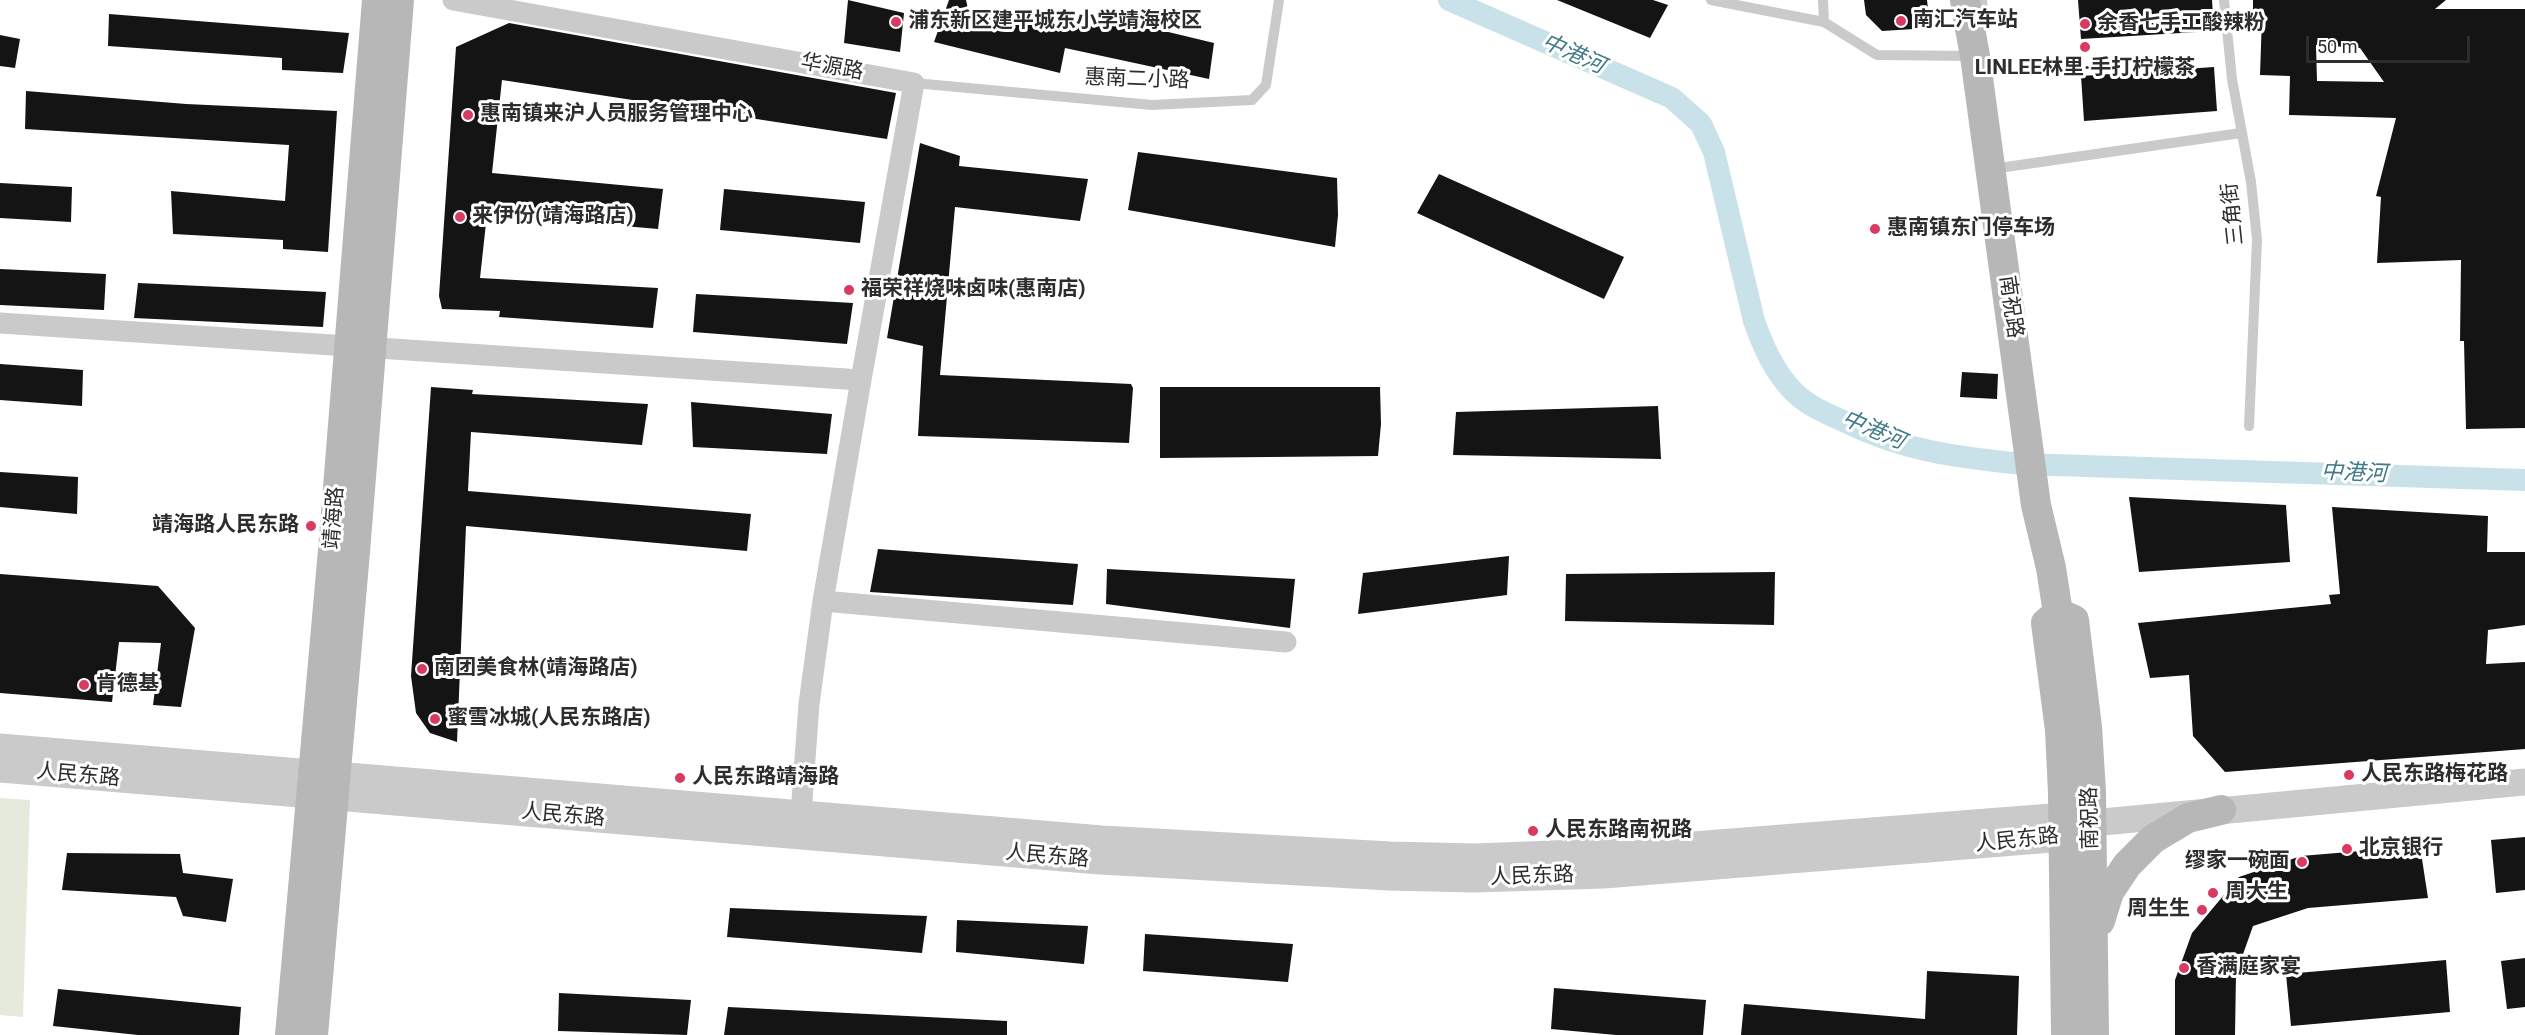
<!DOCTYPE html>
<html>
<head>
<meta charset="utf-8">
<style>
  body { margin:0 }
  #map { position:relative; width:2525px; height:1035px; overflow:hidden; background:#fff; font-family:Roboto,sans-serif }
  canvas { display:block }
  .scale { position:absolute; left:2306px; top:36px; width:164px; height:27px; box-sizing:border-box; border:3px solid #2d2d2d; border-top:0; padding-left:8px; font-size:18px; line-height:21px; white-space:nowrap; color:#2d2d2d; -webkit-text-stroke:4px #fff; paint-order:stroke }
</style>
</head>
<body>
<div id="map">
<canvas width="2525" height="1035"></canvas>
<div class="scale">50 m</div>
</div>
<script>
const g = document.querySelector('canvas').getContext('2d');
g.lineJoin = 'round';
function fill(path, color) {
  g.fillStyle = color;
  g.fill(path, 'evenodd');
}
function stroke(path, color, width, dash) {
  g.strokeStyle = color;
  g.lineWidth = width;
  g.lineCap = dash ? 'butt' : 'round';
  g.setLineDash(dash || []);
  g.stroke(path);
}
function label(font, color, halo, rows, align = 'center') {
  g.font = font + ' Roboto,"Noto Sans SC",sans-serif';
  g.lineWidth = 6;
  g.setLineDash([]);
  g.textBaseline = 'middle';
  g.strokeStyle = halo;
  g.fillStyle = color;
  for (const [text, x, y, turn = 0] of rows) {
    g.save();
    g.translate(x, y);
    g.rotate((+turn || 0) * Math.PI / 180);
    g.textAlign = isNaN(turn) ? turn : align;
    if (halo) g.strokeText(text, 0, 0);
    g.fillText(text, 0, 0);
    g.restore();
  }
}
const green = new Path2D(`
  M0,798L30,800L23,1017L0,1015Z`);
const canal = new Path2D(`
  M1449,0L1672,98L1701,124L1714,152L1754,321C1763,346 1774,372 1794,392C1807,405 1825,413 1841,420C1903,451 1955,457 2022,464L2525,480`);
const building = new Path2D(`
  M848,0L904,13L900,52L844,43Z
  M949,0H966L968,9L1045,27L1048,12L1102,16L1214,43L1209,79L1065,48L1060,73L934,42Z
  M1557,0H1653L1668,5L1650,38Z
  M1864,0H1927L1930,28L1882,31L1866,15Z
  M2078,0H2212L2214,31L2081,39Z
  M2253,0H2446L2435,9H2525V428L2466,429L2464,341H2460L2461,260L2377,263L2381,197L2376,196L2396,118L2289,115L2290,76L2260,75L2262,17H2253ZM2316,45L2360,48L2384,82L2317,81Z
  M109,14L349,33L343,73L282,70V58L108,46Z
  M509,23L896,93L887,139L502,80L492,173L663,189L658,229L487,214L480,278L658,288L653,328L499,317L500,311L442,309L439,296L456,47Z
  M0,35L20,39L15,68L0,66Z
  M2214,67L2217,111L2084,121L2081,76Z
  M26,91L186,104L337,111L328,252L283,249V240L173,234L171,191L285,201L289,145L25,129Z
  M920,143L960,156L959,166L1088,179L1080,221L955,207L940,375L1131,384L1133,388L1129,443L918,436L923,346L887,338Z
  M1138,152L1337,178L1338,215L1335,247L1128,210Z
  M1439,174L1624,257L1604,299L1417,213Z
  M0,183L72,187L71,222L0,218Z
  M724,189L865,202L860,243L720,230Z
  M0,269L106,274L104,310L0,305Z
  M138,283L326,292L323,327L134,318Z
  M696,294L853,303L847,344L693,332Z
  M0,364L83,370L82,406L0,400Z
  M1962,372L1998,374L1997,399L1960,397Z
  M431,387L473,390L472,394L648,404L642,445L471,432L468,491L751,514L747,551L466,526L457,742L430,733L416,713L411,676Z
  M1160,387H1380L1381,424L1378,456L1160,458Z
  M691,402L832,414L827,454L693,447Z
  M1658,406L1661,459L1453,455L1456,412Z
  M0,472L78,477L77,514L0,507Z
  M2129,497L2286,505L2290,562L2139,572Z
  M2332,507L2488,516L2487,552H2525V625L2488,630L2486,664L2525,662V749L2225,772L2193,736L2189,675L2150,678L2138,623L2331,604L2329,595L2340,594Z
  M878,549L1078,564L1073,605L870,592Z
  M1509,556L1507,595L1358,614L1363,573Z
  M1107,569L1295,579L1290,628L1106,604Z
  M1775,572L1774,625L1565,621L1566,574Z
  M0,574L158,586L195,628L181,707L153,705L161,643L119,642L112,702L0,693Z
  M2525,837V890L2496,893L2491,840Z
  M2420,846L2428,898L2308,908L2253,926L2236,974L2235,1035H2175V980L2192,933L2239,877L2301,856Z
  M67,853L180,854L183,873L233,879L226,922L183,916L176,897L62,890Z
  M730,908L927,916L922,953L727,937Z
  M957,920L1088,926L1084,964L956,952Z
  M1145,934L1293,944L1288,982L1143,971Z
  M2525,958V1007L2507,1009L2501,961Z
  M2446,960L2450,1012L2291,1026L2286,974Z
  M1927,971L2019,976L2017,1035H1741L1744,1004L1925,1019Z
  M1554,988L1706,1000L1703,1035H1616L1551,1029Z
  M58,989L241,1007L239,1035H138L53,1026Z
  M559,993L691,1000L687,1035L558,1031Z
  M728,1007L1007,1021V1035H724Z`);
const service = new Path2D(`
  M1711,0L1824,22
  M1823,0L1824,22L1877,55L1972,56
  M2224,0L2232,79L2251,182L2257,240L2249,426
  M1977,23L1983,10L1982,0
  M914,83L1152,105L1252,100L1266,85L1279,0
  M1992,169L2241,133`);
const minor = new Path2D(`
  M453,0L914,83L861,380
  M0,323L861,380L823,601L1286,642
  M801,814L809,704L823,601`);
const tertiary = new Path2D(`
  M0,747L1102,839L1390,855L1475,857L1603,852L2064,816L2092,823L2525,782
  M0,769L1100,861L1389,877L1474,879L1604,875L2064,838L2082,828`);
const secondary = new Path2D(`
  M1965,0L1975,56L2036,505L2051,568L2058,613
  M2058,613L2074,620L2087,727L2091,792L2094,1035
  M2058,613L2046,623L2060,730L2063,793L2066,1035
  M2100,921L2109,892L2127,865L2153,839L2188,818L2221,810
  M290,1035L333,550L377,0
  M313,1035L355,552L399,0`);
const markers = [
  [1901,21,6,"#d93a61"],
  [896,22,6,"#d93a61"],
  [2085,24,6,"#d93a61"],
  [2085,47,6,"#d93a61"],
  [468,115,6,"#d93a61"],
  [460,217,6,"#d93a61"],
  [1875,229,6,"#d93a61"],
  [849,290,6,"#d93a61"],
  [311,526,6,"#d93a61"],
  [422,669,6,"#d93a61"],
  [84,685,6,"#d93a61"],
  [435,719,6,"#d93a61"],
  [2349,775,6,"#d93a61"],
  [680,778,6,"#d93a61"],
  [1533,831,6,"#d93a61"],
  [2347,849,6,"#d93a61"],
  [2302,862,6,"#d93a61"],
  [2213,893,6,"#d93a61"],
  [2202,910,6,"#d93a61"],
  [2184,968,6,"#d93a61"]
];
const poiNames = [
  ["南汇汽车站",1913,21],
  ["浦东新区建平城东小学靖海校区",908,22],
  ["余香七手工酸辣粉",2097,24],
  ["LINLEE林里·手打柠檬茶",2085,69,"center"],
  ["惠南镇来沪人员服务管理中心",480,115],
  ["来伊份(靖海路店)",472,217],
  ["惠南镇东门停车场",1887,229],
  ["福荣祥烧味卤味(惠南店)",861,290],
  ["靖海路人民东路",299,526,"right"],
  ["南团美食林(靖海路店)",434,669],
  ["肯德基",96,685],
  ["蜜雪冰城(人民东路店)",447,719],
  ["人民东路梅花路",2361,775],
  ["人民东路靖海路",692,778],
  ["人民东路南祝路",1545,831],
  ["北京银行",2359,849],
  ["缪家一碗面",2290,862,"right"],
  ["周大生",2225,893],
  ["周生生",2190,910,"right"],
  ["香满庭家宴",2196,968]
];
const streetNames = [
  ["华源路",832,68,10],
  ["惠南二小路",1137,80,2],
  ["三角街",2234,214,-96],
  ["南祝路",2010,307,82],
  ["靖海路",335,518,-86],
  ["人民东路",78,776,5],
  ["人民东路",563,816,5],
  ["南祝路",2091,818,-91],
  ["人民东路",2017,841,-6],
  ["人民东路",1047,857,5],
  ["人民东路",1532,877,-2]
];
const waterNames = [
  ["中港河",1573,55,24],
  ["中港河",1873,431,23],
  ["中港河",2354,474,2]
];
fill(green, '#e6eadc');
stroke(canal, '#c9e2e9', 22);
fill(building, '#141414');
stroke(service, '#cacaca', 10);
stroke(minor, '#cacaca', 21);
stroke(tertiary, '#cacaca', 27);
stroke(secondary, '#b7b7b7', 30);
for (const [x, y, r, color] of markers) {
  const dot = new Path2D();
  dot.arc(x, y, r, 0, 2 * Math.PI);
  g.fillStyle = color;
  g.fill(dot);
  stroke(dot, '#fff', 2);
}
label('bold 21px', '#2d2d2d', '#fff', poiNames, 'left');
label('21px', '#2d2d2d', '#fff', streetNames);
label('italic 22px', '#417a89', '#fff', waterNames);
</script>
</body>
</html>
